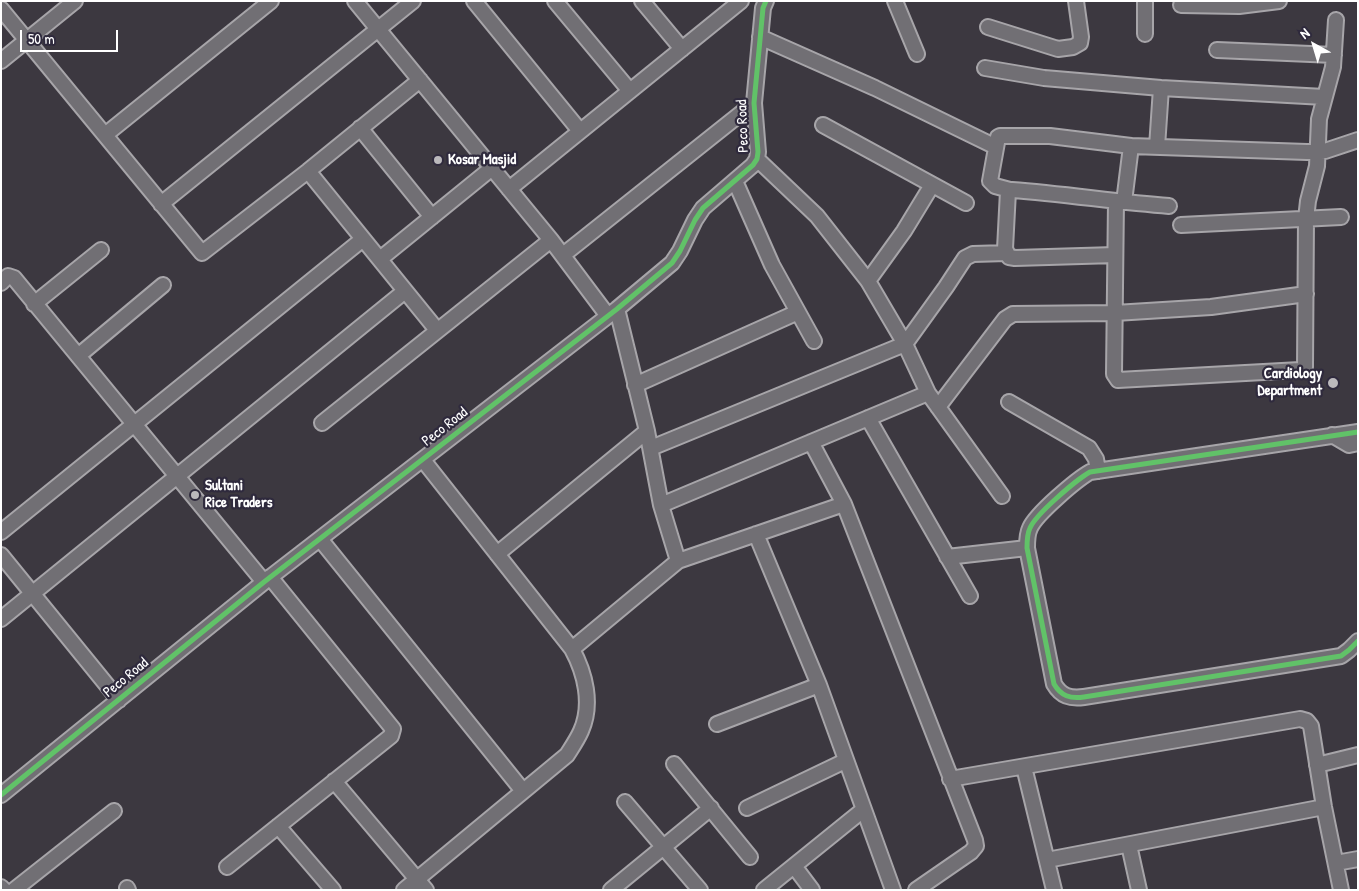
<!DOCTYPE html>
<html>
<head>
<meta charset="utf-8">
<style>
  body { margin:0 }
  #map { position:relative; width:1359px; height:891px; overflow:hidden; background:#3c3840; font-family:"Patrick Hand",sans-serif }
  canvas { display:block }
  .frame { position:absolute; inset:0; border:2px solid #fff; pointer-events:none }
  .north { position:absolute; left:1289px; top:20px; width:50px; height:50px; -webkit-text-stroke:4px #2f2a3d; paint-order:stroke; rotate:321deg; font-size:14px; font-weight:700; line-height:20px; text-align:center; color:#fff }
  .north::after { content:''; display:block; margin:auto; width:18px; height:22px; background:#fff; clip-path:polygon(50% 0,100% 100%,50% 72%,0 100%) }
  .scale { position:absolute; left:20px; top:30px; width:98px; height:22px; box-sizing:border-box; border:2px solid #fff; border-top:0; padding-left:6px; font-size:15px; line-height:18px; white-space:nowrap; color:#fff; -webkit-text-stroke:4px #2f2a3d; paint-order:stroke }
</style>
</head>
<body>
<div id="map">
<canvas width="1359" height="891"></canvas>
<div class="frame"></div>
<div class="north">N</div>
<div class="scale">50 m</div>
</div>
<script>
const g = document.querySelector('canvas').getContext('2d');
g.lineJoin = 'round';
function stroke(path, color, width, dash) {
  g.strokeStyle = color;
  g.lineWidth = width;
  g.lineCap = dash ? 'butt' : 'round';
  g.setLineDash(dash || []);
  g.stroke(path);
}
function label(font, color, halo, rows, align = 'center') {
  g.font = font + ' "Patrick Hand",sans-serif';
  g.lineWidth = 4.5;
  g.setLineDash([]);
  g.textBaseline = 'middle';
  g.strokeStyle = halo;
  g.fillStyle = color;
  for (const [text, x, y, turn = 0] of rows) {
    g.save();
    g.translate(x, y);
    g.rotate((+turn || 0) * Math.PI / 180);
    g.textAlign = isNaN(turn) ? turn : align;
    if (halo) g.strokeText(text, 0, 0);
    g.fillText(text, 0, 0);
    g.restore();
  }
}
const minor = new Path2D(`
  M355,1L551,240L608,316
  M474,1L580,131
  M555,1L630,91
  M642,1L682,49
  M895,1L917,54
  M1181,5L1239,6L1279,1
  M1,9L202,253L308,171L420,80
  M988,27L1058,49L1073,47L1080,43L1081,37L1076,1
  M1145,34V1
  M760,37L875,88L996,147
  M1217,50L1334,55
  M1,61L75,1
  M985,68L1044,78L1161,88L1324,97
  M823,125L966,203
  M360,128L432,217
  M105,135L271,1
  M1157,147L1161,88
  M757,159L817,216L868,281L905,344L928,393L1002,496
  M308,171L437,330
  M735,181L772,265L814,341
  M509,189L741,1
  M1010,190L995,186L990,181L998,137L1000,136H1050L1131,146L1307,152L1325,151L1358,140
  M1116,201L1114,374L1118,380L1300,370L1305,367L1306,219L1308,201L1317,166L1319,119L1333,67L1336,20
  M1124,202L1131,146
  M161,204L413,1
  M1181,225L1341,217
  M563,255L754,103
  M1115,255L1015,258L1009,257L1005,249L1008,191L1012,190C1065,194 1117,202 1169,206
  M380,259L492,168
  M868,281L904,231L932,185
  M1,283L8,276L14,278L264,582
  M34,304L101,250
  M617,309L647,431L661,505L678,561
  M78,356L163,285
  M635,385L798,312
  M1009,402L1089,448L1096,459L1098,471
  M938,407L1005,319L1013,314L1115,313L1211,307L1306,294
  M868,418L970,596
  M322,423L551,240
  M1358,432L1090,472C1076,480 1036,514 1030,528C1027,534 1027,542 1027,548L1054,684C1061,696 1070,699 1084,697L1341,656L1349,650L1358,641
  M1332,435L1349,445L1358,443
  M811,442L844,504L975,840L976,846L971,852L916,890
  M651,448L905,344L946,287L965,258L973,254L1007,253
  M661,505L928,393
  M1,532L363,239
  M756,534L819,685L893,890
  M320,539L523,791
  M497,554L647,431
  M1,555L119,700
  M947,557L1027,548
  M1,619L405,291
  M572,649L678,561L844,504
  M717,724L819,685
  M674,764L750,857
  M1317,765L1358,755
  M1024,767L1054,890
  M950,779L1300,719L1307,721L1311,726L1324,807L1341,890
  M334,781L426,890
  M1,795L264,582L617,309L672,263L680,251L695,220L703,208L753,165L757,159L758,152L754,103L763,8L766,1
  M625,802L700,890
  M747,808L845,761
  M278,826L333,890
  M1129,845L1139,890
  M1047,860L1324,807
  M1336,863L1358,859
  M794,866L812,890
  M227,867L391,736L393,729L270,577
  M1,887L4,890
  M127,888L128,890
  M14,890L114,811
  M404,890L567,755C572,747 577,740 581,731C593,704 585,673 572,649L423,460
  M611,890L711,808
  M764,890L863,810`);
const cycleway = new Path2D(`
  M1358,432L1090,472C1076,480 1036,514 1030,528C1027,534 1027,542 1027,548L1054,684C1061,696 1070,699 1084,697L1341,656L1349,650L1358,641
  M1,795L264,582L617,309L672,263L680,251L695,220L703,208L753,165L757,159L758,152L754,103L763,8L766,1`);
const markers = [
  [438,160,5,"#bbb9bc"],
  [1333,383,6,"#bbb9bc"],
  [195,495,5,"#bbb9bc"]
];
const streetNames = [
  ["Peco Road",743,126,-92],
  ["Peco Road",445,427,-38],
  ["Peco Road",126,678,-39]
];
const poiNames = [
  ["Kosar Masjid",448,160],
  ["Cardiology",1322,374,"right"],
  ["Department",1322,391,"right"],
  ["Sultani",205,486],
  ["Rice Traders",205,503]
];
stroke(minor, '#a7a5a9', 18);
stroke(minor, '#716f74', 14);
stroke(cycleway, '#61c268', 5);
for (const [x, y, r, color] of markers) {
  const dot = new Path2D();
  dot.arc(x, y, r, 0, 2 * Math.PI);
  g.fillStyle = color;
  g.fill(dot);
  stroke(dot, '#2f2a3d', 2);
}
label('15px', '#fff', '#2f2a3d', streetNames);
label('bold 15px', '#fff', '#2f2a3d', poiNames, 'left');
</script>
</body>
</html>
